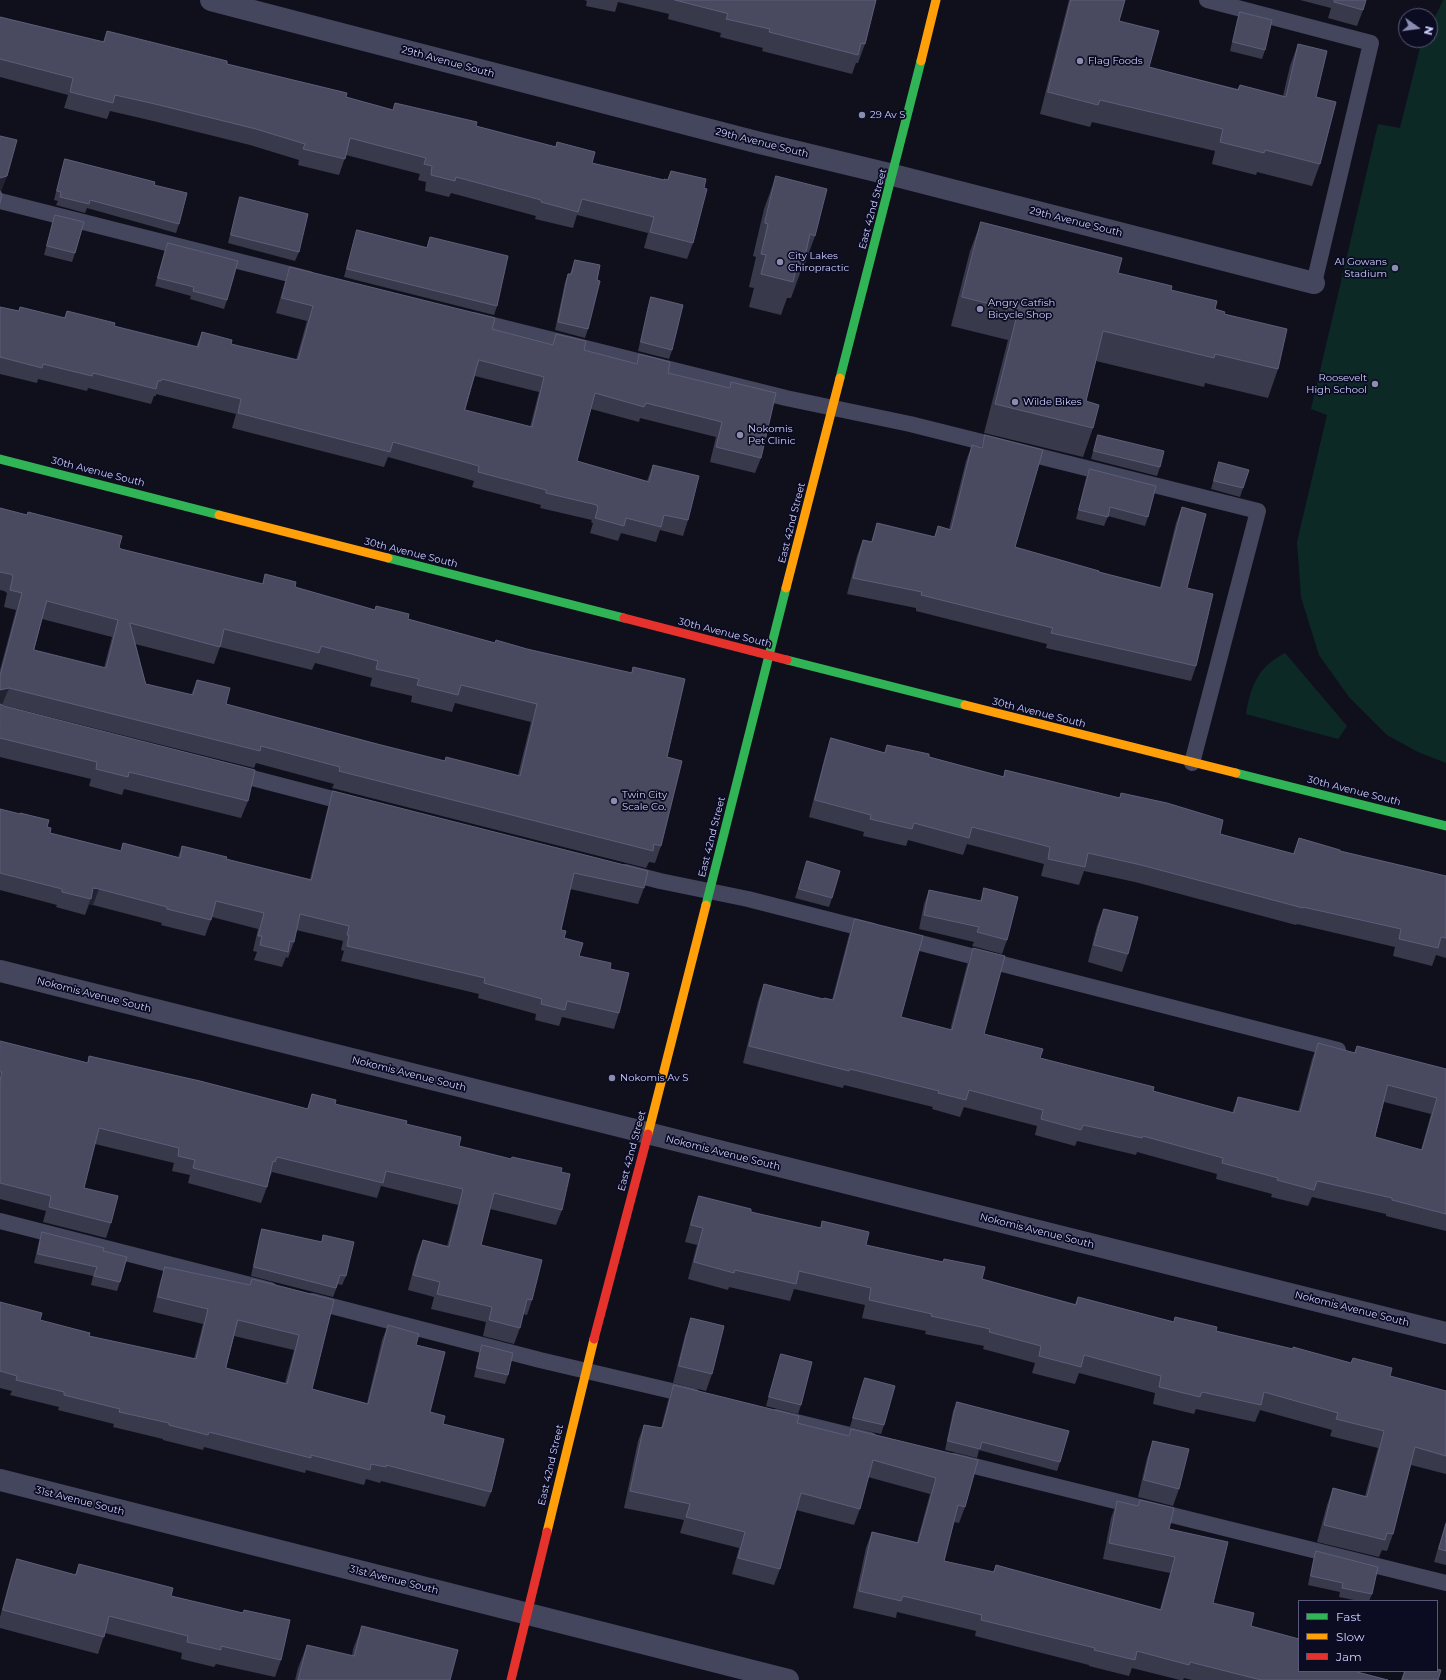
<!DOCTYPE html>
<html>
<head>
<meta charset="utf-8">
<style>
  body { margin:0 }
  #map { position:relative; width:1446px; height:1680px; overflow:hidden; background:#10101d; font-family:Montserrat,sans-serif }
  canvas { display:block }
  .legend { position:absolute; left:1298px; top:1600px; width:140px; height:72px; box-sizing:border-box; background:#0b0b22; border:1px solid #58597a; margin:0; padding:5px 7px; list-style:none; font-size:12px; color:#cccfff }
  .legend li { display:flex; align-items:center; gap:8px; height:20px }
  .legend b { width:20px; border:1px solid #58597a }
  .north { position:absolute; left:1398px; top:8px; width:40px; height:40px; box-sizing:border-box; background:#0b0b22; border:1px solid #58597a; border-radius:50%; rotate:104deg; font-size:11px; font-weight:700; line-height:16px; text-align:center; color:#cccfff }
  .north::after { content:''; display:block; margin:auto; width:14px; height:18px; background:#8a8cb0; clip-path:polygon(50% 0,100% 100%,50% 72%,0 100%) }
</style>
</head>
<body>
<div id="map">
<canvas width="1446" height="1680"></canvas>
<ul class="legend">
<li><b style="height:5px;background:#30b455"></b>Fast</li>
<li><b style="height:5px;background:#ff9f0a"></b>Slow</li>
<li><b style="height:5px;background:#e5322d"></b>Jam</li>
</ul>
<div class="north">N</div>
</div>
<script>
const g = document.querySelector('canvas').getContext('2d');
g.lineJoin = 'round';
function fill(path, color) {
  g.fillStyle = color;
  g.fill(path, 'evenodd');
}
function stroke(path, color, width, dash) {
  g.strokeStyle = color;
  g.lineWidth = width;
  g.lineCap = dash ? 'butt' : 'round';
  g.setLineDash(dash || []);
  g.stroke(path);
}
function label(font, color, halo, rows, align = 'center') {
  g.font = font + ' Montserrat,sans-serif';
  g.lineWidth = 3.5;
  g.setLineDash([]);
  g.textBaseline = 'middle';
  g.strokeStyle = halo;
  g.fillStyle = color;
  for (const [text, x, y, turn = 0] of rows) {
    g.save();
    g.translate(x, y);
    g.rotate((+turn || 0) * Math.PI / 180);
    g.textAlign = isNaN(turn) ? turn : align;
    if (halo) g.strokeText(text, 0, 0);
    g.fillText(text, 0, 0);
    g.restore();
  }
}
const green = new Path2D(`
  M1443,0H1446V763L1418,752L1387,735L1349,697L1319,655L1301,597L1297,542L1327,415L1311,409L1378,124L1400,128L1420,48L1424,40H1430V28Z
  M1285,653L1347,726L1338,739L1246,714C1251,685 1258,667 1285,653Z`);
const lane = new Path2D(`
  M1207,0L1371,43L1314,283
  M0,201L309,279
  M473,320L786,398L910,424L1258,511L1192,763
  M233,773L352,804
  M625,872L660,881L748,899L873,931
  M901,938L1338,1050
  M0,1221L270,1290
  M312,1301L540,1360L693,1396
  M776,1417L870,1440
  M954,1461L1446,1583`);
const street = new Path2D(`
  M211,0L756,142L893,175L1314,283
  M0,971L1446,1333
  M0,1480L788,1680`);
const fast = new Path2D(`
  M840,378L921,61
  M0,459L219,515
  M388,558L624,618
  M787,660L965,705
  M1236,773L1446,826
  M706,905L786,588`);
const slow = new Path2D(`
  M921,61L936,0
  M219,515L388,558
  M786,588L840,378
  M965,705L1236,773
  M648,1134L706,905
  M547,1532L594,1339`);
const jam = new Path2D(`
  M624,618L787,660
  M594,1339L648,1134
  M511,1680L547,1532`);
const wall = new Path2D(`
  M584,0H876L865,44L858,63H856L852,74L762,51L763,48L720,37L721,33L668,19L669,14L618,2L615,12L586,6L587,1Z
  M1069,0H1125L1119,21L1149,67L1238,89L1240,85L1283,96L1290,66L1298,44L1316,97L1320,164L1312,186L1257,172L1256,175L1212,164L1215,151L1092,122L1090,127L1040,114Z
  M1300,0H1366L1363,10L1357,26L1328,18L1331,8Z
  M1240,12L1265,50L1262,59L1230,51L1237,20Z
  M0,17L103,42L107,31L392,110L476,126L555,147L557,142L592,163L664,180H667L671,171L704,188L693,243L687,259L644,248L648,233L577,215L573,228L535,219L536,216L451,193L449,197L425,191L426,182L418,180L420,174L346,155L339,175L298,165L299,160L250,145L149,120L110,111L107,119L64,108L68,95L0,77Z
  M65,159L154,185L179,224L176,233L87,208L85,213L56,205L58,201L54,200L62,168Z
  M776,176L815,236L803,269L802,268L791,298H787L781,315L749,307L754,288L749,287L756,257L753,256L764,209Z
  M240,197L299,252L295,261L228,243L237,206Z
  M55,215L75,253L72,262L44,255L52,224Z
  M981,222L1118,273L1171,290L1215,309L1224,314L1278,369L1268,398L1205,383L1204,387L1096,361L1086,401L1093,428L1083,457L984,433L1008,340L951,326L970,251Z
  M357,230L427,247L430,237L497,306L494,315L344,277L354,239Z
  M168,243L227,300L224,309L190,299L191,296L155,286L164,252Z
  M575,260L588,329L585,338L555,330L565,282L568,274H570Z
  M290,267L492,329L552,345L584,350L636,364L639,354L668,373L729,388L731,382L761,458L755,473L710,462L716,437L640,418L639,422L591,409L577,461L647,481L653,465L688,520L683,536L660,530L656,542L621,533L618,541L590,533L593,523L591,522L592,520L540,508L541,505L472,487L474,481L388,457L384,467L232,428L236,414L156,394V396H154L151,404L88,388L87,391L38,379L37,383L0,374V307L19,311L20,307L64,318L67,311L114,326L196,347L202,332L231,344L296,360L307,321L276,313L285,282ZM475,376L539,392L530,427L465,410Z
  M651,297L672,350L669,359L638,351L648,306Z
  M985,435L1015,547L1099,572L1160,587L1176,523L1182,507L1187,588L1196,666L1191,681L1046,648L1047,644L916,611V608L847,594L857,556L863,540L871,542L877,523L934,537L938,526L949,529L966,461L972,445L981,447Z
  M1098,435L1160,467L1157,476L1091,459L1095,444Z
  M1219,462L1243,488L1240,497L1211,489L1216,471Z
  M1090,469L1148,517L1145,526L1108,516L1104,526L1076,519L1086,478Z
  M0,508L119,547L121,549L262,584L265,574L295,587L375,610L376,606L408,619L495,643L527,649L631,673L633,667L667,757L661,846L655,863L649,862L646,868L332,788L334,784L256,763L254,768L2,705L4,706L248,801L241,818L124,789L122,795L89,786L91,779L0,757V670L16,610L4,607L7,593L4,591L0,590ZM42,619L112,637L104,668L34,650ZM135,644L214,664L220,647L312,670L315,663L372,678L370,686L412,696L411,702L452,712L455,703L531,722L518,775L445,761L381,745L226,704L197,680L191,695L146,684Z
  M831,738L884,753L887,745L1003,777L1005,770L1119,798L1121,793L1220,834L1293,854L1299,838L1340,851L1446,876V958L1436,955L1432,966L1393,956L1395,947L1297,924L1296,925L1135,882L1084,871L1079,885L1041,876L1044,864L967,844L963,855L908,840L906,846L863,836L864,832L809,817L825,756Z
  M333,791L644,888L638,904L570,889L561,930L564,938L579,956L610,969L619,1013L614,1029L562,1017L559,1026L535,1020L536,1014L478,998L479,994L341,961L344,951L341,950L343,941L296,930L294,942L288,958L286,957L282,967L254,960L257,952L253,951L258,929L212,917L205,936L161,925L162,923L93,905L89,904L85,915L56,907L57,905L0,890V809L47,827L50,833L121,851L123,843L178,857L182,846L226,859L310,879L328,807Z
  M807,861L832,898L829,907L795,898Z
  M984,888L1007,940L1002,954L972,946L974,942L919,929L924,904L929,890L980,901Z
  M1104,909L1128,954L1122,972L1088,962L1097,926Z
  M855,919L901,1017L950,1030L967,965L973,948L984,1034L1040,1058L1153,1091L1232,1113L1238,1097L1298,1112L1312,1059L1318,1043L1354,1053L1357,1046L1446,1069V1231L1386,1216V1214L1312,1197L1308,1206L1271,1197L1272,1194L1216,1179L1217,1174L1137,1152L1136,1155L1077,1141L1075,1146L1035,1135L1037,1126L964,1107L960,1117L932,1109L933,1107L844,1085L843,1088L743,1063L758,1001L764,984L823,999L832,1000L849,935ZM1384,1102L1431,1114L1421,1150L1375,1137Z
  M0,1041L87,1063L89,1056L307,1109L312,1094L335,1104L406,1124L459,1146L561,1172L562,1210L556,1225L490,1209L481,1245L532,1300L527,1315L523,1314L520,1328L514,1344L483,1336L486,1322L431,1309L434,1297L408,1290L417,1255L423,1240L447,1246L458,1205L381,1186L377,1198L272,1172L270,1177H269L267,1187L261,1203L188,1183L190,1175L172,1171L174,1163L95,1144L84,1188L111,1223L106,1238L43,1222L46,1211L0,1199Z
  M699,1196L751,1212L820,1228L822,1221L866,1245L943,1262L944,1259L982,1279L1075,1304L1078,1297L1174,1322L1175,1317L1216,1331L1351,1363L1353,1358L1390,1376L1446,1391V1474L1411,1465L1393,1534L1387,1551L1382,1550L1379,1557L1317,1542L1327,1505L1333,1488L1365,1496L1378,1448L1330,1436L1332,1430L1260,1410L1255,1422L1196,1409L1194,1414L1153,1404L1155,1393L1079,1373L1075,1384L1032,1373L1035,1363L983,1349L984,1346L925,1334L926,1331L862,1318L865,1305L794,1289L790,1301L729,1287L728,1290L688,1279L697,1245L685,1242L693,1213Z
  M262,1229L321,1242L323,1235L346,1276L342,1285L338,1284L333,1297L251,1276L259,1238Z
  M42,1232L120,1282L117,1291L91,1285L93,1276L34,1263L39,1241Z
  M165,1267L250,1285L252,1279L334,1300L312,1389L367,1403L382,1340L388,1325L416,1345L430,1412L443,1424L491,1492L485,1507L381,1481L380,1483L366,1479L364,1485L306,1470L305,1473L204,1447L203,1450L163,1440V1439L113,1427L114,1424L58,1410L59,1407L10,1395L12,1391L0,1388V1302L40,1320L89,1336L194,1359L203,1324L153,1312L160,1282ZM234,1336L294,1350L285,1383L226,1368Z
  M691,1318L712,1374L706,1391L673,1383L685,1335Z
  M482,1345L508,1375L505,1384L474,1377L479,1354Z
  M781,1354L801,1405L798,1414L766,1406L778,1363Z
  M865,1378L884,1425L881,1434L850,1427L862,1386Z
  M674,1385L797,1423L848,1436L851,1429L978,1460L965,1507L959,1523L954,1522L944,1561L993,1572L996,1565L1160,1609L1170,1573L1103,1559L1111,1518L1117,1501L1137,1506L1140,1500L1169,1529L1213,1603L1251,1626L1357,1672L1388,1680H1192L1184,1678L1183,1680H1180L1132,1668L1129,1676L1089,1666V1665L975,1636L976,1631L897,1612L896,1618L853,1608L866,1548L872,1532L917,1542L930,1494L868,1477L860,1509L854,1525L796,1510L780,1569L774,1585L732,1574L739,1548L680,1533L684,1520L624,1508L638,1441L644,1425L661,1428L668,1401Z
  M957,1402L1060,1462L1057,1471L979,1450L977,1458L945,1450L953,1411Z
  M1153,1441L1179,1489L1173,1506L1138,1497L1147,1458Z
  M1446,1521V1565L1434,1562Z
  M1316,1551L1372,1594L1369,1601H1359L1339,1597L1340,1592L1308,1585L1313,1560Z
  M17,1559L75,1575L79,1564L171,1596L243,1613L244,1610L281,1660L275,1677L216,1664L214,1667L181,1659L182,1653L105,1633L98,1654L0,1628V1617L11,1576Z
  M362,1626L450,1680H295L298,1668L307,1645L352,1656L353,1649Z
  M1404,1671H1437L1438,1680H1401Z`);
const shadedWall = new Path2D(`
  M7,176L1,192H0V178Z
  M9,688L2,705H0V690Z
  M93,888L99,889L93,905L89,904Z`);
const building = new Path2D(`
  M675,0H876L865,44L861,43L858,55L769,32L770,29L726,19L728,14Z
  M1071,0H1125L1119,21L1159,31L1149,67L1238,90L1240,85L1286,97L1298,44L1327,51L1316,97L1336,102L1320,164L1265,150L1264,153L1220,142L1223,129L1100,100L1098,105L1048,92Z
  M1335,0H1366L1363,10L1334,2Z
  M1240,12L1272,20L1265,50L1233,42Z
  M0,17L104,42L107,31L227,61V64L347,93L346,97L393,110L395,103L477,122L476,126L556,147L557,142L595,152L592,163L664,180V179L668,180L671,171L706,179L704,188L707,189L693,243L650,232L654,217L582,199L578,212L541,202V200L456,177L455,181L431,175L432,166L424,164L426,158L350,138L345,159L303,149L305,144L256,129L155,104L115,95L113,103L70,92L73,78L0,59Z
  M0,136L17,140L7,176L0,178Z
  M65,159L155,182L154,185L187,193L179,224L90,200L89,204L60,197L61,192L57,191Z
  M776,176L827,189L815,236L810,234L803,265L797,264L793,282L761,274L766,255L761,254L768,224L765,223Z
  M0,191L2,194L0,203Z
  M240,197L308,214L299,252L231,235Z
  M55,215L84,222L75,253L47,246Z
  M981,222L1122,258L1118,273L1172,286L1171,290L1217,301L1215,309L1225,312L1224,314L1287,329L1278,369L1215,354L1214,358L1103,331L1086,401L1099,405L1093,428L995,404L1018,311L962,297Z
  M357,230L427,248L430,237L508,256L497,306L347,269Z
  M168,243L238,261L227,300L193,291L194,287L158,278Z
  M575,260L600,265L597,280L600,281L588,329L558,322L568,274H571Z
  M290,267L495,318L492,329L553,345L556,334L586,341L584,350L637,364L639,354L670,362L668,373L730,388L731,382L776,393L761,458L716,447L722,422L646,403L644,407L595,393L577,461L649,482L653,465L699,476L688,520L664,515L661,527L626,518L624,526L595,518L598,508L597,507V505L546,493V490L478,472L479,466L393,442L390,452L238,413L241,399L162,379L161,381H158L156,389L93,373L92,376L43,364L42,368L0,357V307L19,311L20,307L65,318L67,311L115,323L114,326L198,347L202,332L232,340L231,344L298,360L313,306L282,298ZM479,360L544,377L532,427L465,410Z
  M651,297L683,305L672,350L641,342Z
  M985,435L1043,450L1015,547L1099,571V572L1161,588L1182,507L1206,514L1187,588L1213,594L1196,666L1051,633L1053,628L921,595L922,592L853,578L863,540L872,542L877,523L935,537L938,526L951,530L972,445L982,448Z
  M1098,435L1164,451L1160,467L1094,451Z
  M1219,462L1249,470L1243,488L1214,481Z
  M1090,469L1156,486L1148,517L1110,507L1108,517L1079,510Z
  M0,508L27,515L28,512L122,536L119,547L121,549L263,584L265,574L296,582L295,587L375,610L376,606L409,614L408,619L495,643L496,640L527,649L632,673L633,667L685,679L667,757L682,761L661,846L654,844L653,851L339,771L340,767L261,746L260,751L9,688L0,690V676L22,593L10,590L13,576L10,574L0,572ZM47,601L118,620L106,668L34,650ZM130,623L220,647L224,629L319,653L321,646L378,661L376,669L419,679L417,685L458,695L461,685L537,704L520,776L446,757L445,761L381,745L226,704L230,688L197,680L193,695L146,684Z
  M0,704L4,706L255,770L248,801L129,772L128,777L96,769L97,762L0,738Z
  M831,738L885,753L887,745L929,754V757L1004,777L1005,770L1120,798L1121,793L1167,803L1223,820L1220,834L1294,854L1299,838L1340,850V851L1446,876V938L1441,937L1438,948L1399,939L1401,929L1303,907V908L1141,865L1088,853L1085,867L1048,859L1050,847L972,827L969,838L914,823L912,829L870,819L871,815L815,800Z
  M333,791L648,871L644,888L574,873L561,930L566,931L564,938L583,943L579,956L611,963L610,969L629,973L619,1013L567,1001L565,1010L541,1004L542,999L484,983L485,978L347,946L349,935H347L349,926L300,914L294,942L290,941L288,952L260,945L262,936H258L264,913L216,901L211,920L167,909V907L99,889L93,888L91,899L62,892V889L0,873V809L20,814V813L49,820L47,827L51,828L50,833L121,851L123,843L180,858L182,846L227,857L226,859L311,880Z
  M807,861L840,871L832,898L799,889Z
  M984,888L1018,897L1007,940L977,932L979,927L924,915L929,890L981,901Z
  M1104,909L1138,917L1128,954L1094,945Z
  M855,919L923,936L901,1017L952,1030L973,948L1005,956L984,1034L1043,1049L1040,1058L1154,1087L1153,1091L1234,1113L1238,1097L1300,1112L1318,1043L1355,1053L1357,1046L1446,1069V1214L1392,1200V1198L1317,1181L1314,1190L1277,1180L1278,1178L1222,1163L1223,1158L1143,1136L1142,1138L1083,1125L1081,1130L1041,1119L1043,1110L969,1090L966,1100L938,1093L939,1091L850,1069L849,1071L749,1046L764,984L823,999L824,998L833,1000ZM1388,1085L1437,1098L1422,1150L1375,1137Z
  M0,1041L88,1063L89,1056L200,1081L308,1109L312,1094L336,1100L335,1104L407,1121L406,1124L461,1137L459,1146L511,1159L512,1157L562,1168L561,1172L570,1174L562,1210L494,1193L481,1245L542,1260L532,1300L527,1299L520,1328L489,1320L492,1307L437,1294L440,1282L413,1275L423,1240L449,1247L463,1189L386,1171L383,1183L277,1157L275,1162L273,1161L267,1187L193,1168L195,1160L178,1156L179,1148L99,1128L84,1188L118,1196L111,1223L49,1207L51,1196L0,1183V1081L2,1072H0Z
  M699,1196L751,1209V1212L821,1228L822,1221L869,1232L866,1245L943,1262L944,1259L985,1267L982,1279L1076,1305L1078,1297L1174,1322L1175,1317L1217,1327L1216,1331L1293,1349V1347L1351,1363L1353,1358L1392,1368L1390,1376L1446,1391V1456L1415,1447L1393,1534L1387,1533L1385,1540L1324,1525L1333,1488L1367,1497L1384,1431L1336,1419L1338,1413L1264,1392L1261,1405L1202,1392L1200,1397L1159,1387L1161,1376L1084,1355L1081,1367L1039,1356L1041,1346L989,1332L990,1329L931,1316L932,1314L869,1300L871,1288L799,1271L796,1284L735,1270L734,1273L694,1262L703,1228L691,1225Z
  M262,1229L322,1242L323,1235L354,1242L346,1276L340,1275L336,1288L254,1267Z
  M42,1232L104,1248L103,1251L127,1257L120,1282L94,1276L97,1267L38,1254Z
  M165,1267L250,1285L252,1279L334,1300L312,1389L368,1404L388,1325L419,1334L416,1345L445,1352L430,1412L445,1416L443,1424L504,1439L491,1492L386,1465V1467L371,1464L370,1470L311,1455V1458L209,1432L208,1435L169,1425V1423L119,1412L120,1409L64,1395V1392L16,1380L17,1376L0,1371V1302L42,1313L40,1320L90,1333L89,1336L196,1359L208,1309L158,1297ZM238,1320L299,1335L287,1384L226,1368Z
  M691,1318L724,1326L712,1374L679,1366Z
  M482,1345L513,1353L508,1375L477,1368Z
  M781,1354L812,1362L801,1405L769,1397Z
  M865,1378L895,1386L884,1425L853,1418Z
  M674,1385L799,1416L797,1423L849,1436L851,1429L978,1460L965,1507L958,1505L944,1561L994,1572L996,1565L1161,1610L1175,1557L1109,1543L1117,1501L1138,1506L1140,1500L1174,1508L1169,1529L1228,1542L1213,1603L1254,1613L1251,1626L1299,1639V1671H1357V1672L1388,1680H1261L1190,1662L1189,1665L1137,1651L1135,1660L1094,1650L1095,1648L981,1620L982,1615L903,1596L901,1601L859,1591L872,1532L918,1543L936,1478L873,1460L860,1509L801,1493L780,1569L738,1558L745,1532L686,1517L690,1504L630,1491L644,1425L662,1428Z
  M957,1402L1069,1431L1060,1462L982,1442L980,1449L948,1441Z
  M1153,1441L1189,1449L1179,1489L1144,1480Z
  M1446,1524V1551L1439,1549Z
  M1316,1551L1378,1567L1372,1594L1342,1588L1343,1583L1311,1576Z
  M17,1559L76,1575L79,1564L173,1588L171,1596L243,1613L244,1610L290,1620L281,1660L221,1646V1650L187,1642L188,1636L109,1616L104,1637L3,1610Z
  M362,1626L458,1650L450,1680H298L307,1645L354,1656Z
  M1437,1669L1441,1670L1438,1680H1402L1405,1671H1437Z`);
const markers = [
  [1080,61,4,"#8a8cb0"],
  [862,115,4,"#8a8cb0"],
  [780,262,4,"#8a8cb0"],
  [1395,268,4,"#8a8cb0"],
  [980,309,4,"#8a8cb0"],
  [1375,384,4,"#8a8cb0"],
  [1015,402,4,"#8a8cb0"],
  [740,435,4,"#8a8cb0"],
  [614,801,4,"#8a8cb0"],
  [612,1078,4,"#8a8cb0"]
];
const poiNames = [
  ["Flag Foods",1088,61],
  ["29 Av S",870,115],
  ["City Lakes",788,256],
  ["Chiropractic",788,268],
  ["Al Gowans",1387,262,"right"],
  ["Stadium",1387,274,"right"],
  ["Angry Catfish",988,303],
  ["Bicycle Shop",988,315],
  ["Roosevelt",1367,378,"right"],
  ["High School",1367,390,"right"],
  ["Wilde Bikes",1023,402],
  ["Nokomis",748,429],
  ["Pet Clinic",748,441],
  ["Twin City",622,795],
  ["Scale Co.",622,807],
  ["Nokomis Av S",620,1078]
];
const streetNames = [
  ["29th Avenue South",448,62,15],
  ["29th Avenue South",762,143,14],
  ["East 42nd Street",873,209,-75],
  ["29th Avenue South",1076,222,14],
  ["30th Avenue South",98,472,14],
  ["East 42nd Street",792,523,-76],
  ["30th Avenue South",411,553,14],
  ["30th Avenue South",725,633,14],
  ["30th Avenue South",1039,713,14],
  ["30th Avenue South",1354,791,14],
  ["East 42nd Street",712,837,-76],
  ["Nokomis Avenue South",94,995,14],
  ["Nokomis Avenue South",409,1074,14],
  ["East 42nd Street",632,1151,-75],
  ["Nokomis Avenue South",723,1153,14],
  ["Nokomis Avenue South",1037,1231,14],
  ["Nokomis Avenue South",1352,1309,14],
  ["East 42nd Street",551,1465,-77],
  ["31st Avenue South",80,1501,14],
  ["31st Avenue South",394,1580,14]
];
fill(green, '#0d2925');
stroke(lane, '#44465e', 16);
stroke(street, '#44465e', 22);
stroke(fast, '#30b455', 9);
stroke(slow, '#ff9f0a', 9);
stroke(jam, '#e5322d', 9);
fill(wall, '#39394c');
fill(shadedWall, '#222231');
fill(building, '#494960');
stroke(building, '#5d5e79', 1);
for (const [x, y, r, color] of markers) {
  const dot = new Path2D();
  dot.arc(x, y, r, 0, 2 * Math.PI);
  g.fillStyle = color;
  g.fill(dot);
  stroke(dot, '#0b0b22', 1.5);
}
label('10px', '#cccfff', '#0b0b22', poiNames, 'left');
label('10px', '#cccfff', '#0b0b22', streetNames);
</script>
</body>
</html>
